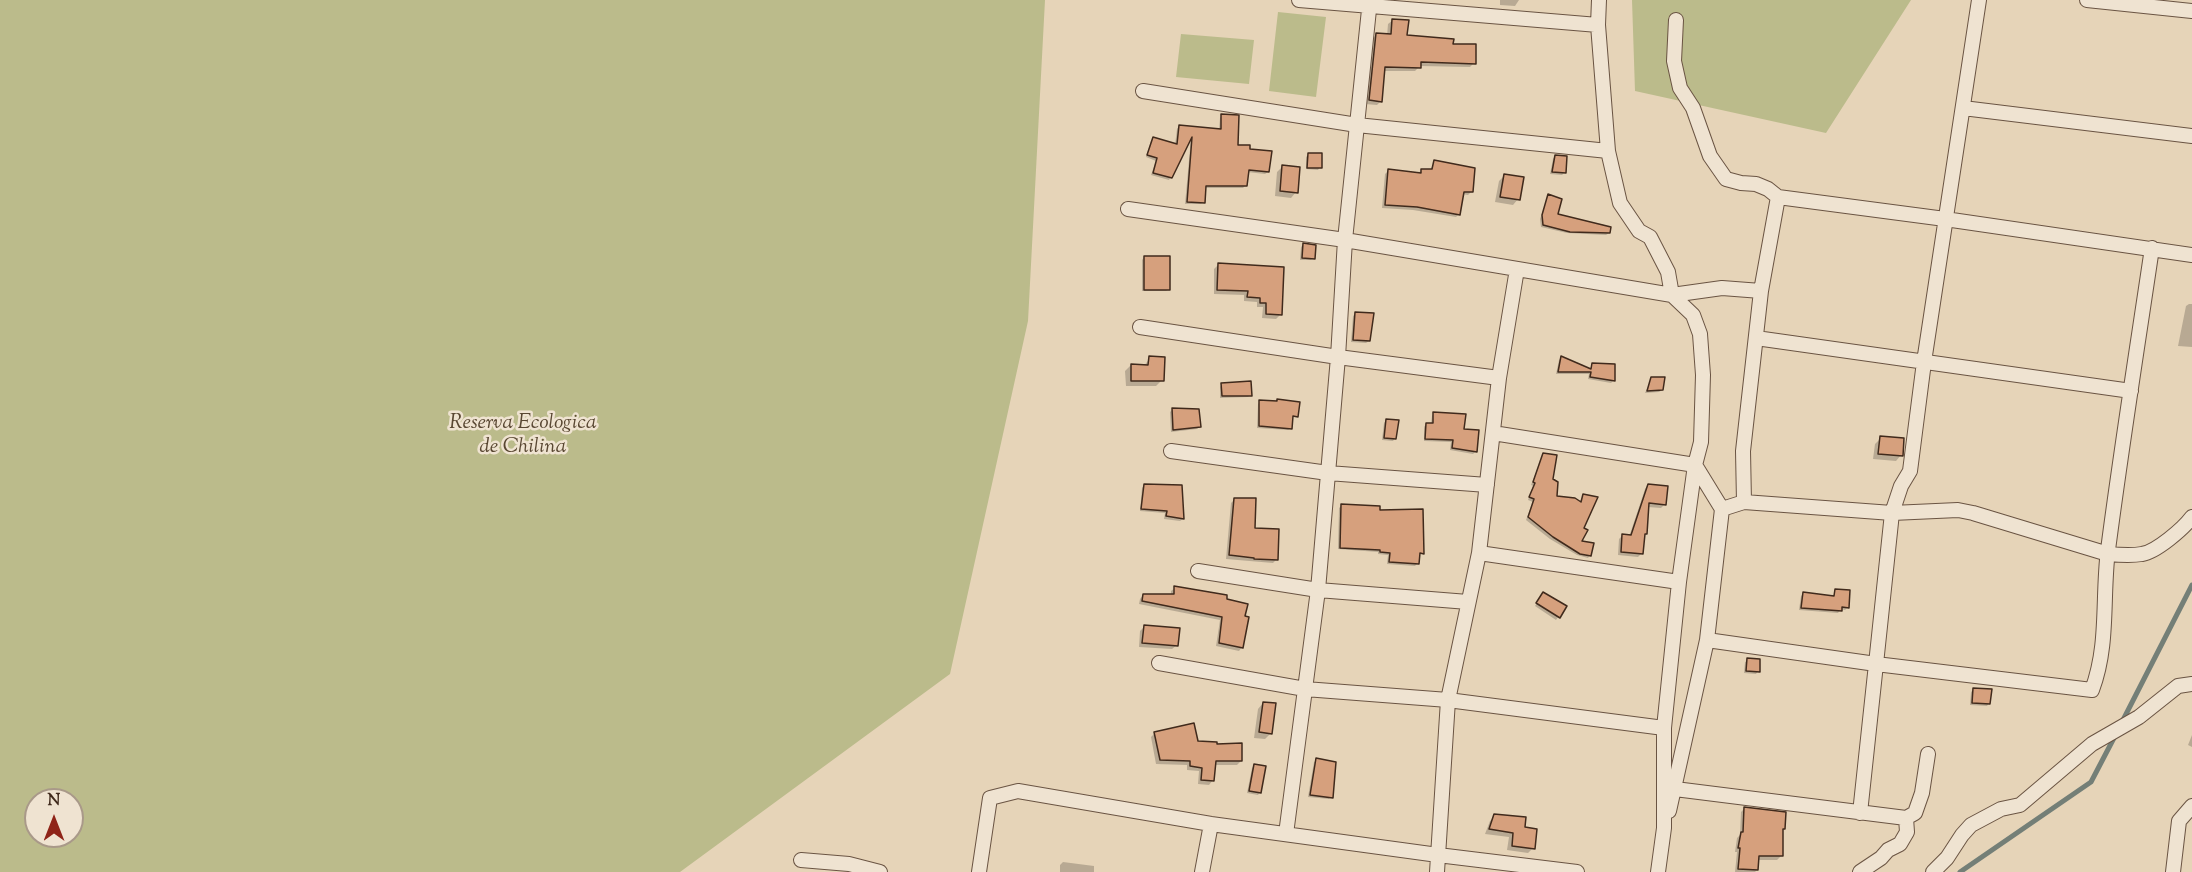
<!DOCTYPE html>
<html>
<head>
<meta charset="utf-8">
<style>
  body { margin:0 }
  #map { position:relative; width:2192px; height:872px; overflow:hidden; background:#e6d4b8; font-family:"Sorts Mill Goudy",serif }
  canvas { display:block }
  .north { position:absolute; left:24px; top:788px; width:60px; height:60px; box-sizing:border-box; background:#efe3d1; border:2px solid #a99989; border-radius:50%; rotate:0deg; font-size:16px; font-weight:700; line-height:24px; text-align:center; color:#402a1c }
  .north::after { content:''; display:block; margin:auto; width:21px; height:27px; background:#8f2418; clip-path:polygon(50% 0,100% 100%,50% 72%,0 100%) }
</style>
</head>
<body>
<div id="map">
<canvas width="2192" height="872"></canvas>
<div class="north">N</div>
</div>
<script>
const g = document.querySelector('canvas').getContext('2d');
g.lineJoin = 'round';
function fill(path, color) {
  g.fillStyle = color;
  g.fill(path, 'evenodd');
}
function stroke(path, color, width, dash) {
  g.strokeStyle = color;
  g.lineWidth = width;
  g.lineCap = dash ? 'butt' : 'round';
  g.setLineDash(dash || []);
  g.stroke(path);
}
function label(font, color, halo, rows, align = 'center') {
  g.font = font + ' "Sorts Mill Goudy",serif';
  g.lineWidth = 5;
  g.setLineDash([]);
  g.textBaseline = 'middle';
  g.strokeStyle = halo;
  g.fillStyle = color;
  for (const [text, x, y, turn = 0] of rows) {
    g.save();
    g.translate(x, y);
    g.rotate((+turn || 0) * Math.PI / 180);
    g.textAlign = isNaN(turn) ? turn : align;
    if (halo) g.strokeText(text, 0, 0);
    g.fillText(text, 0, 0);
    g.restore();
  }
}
const green = new Path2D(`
  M0,0H1045L1028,321L950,674L680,872H0ZM36,800H72V836H36Z
  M1632,0H1911L1826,133L1635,91Z
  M1278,12L1326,17L1316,97L1269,91Z
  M1181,34L1254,40L1249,84L1176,77Z`);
const shadow = new Path2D(`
  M1500,0H1519L1515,6L1500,5Z
  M1393,20L1406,36L1452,45L1474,63L1470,67L1420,66L1415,71H1384L1381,101L1377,105L1365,104L1372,39L1376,35L1387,36L1388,24Z
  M1222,115L1236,146L1248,151L1268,172L1265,174L1247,172L1246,185L1243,188H1204L1203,202L1201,204H1185L1191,138L1169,180L1151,175L1156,161L1146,157L1151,141L1153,138L1175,145L1177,129L1179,126L1219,130L1220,118Z
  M1309,154L1320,167L1318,170L1306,169V157Z
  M1555,156L1565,172L1562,175L1550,174L1553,159Z
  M1434,162L1471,192L1468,195L1462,194L1459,214L1456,217L1413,210L1382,208L1385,174L1388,171L1418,174L1421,170L1430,171Z
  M1282,167L1296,192L1291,198L1275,196L1277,172Z
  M1505,175L1518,199L1513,205L1495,202L1499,181Z
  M1548,196L1556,215L1609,233L1606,235L1567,233L1541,227L1540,219Z
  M1303,245L1313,258L1311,260H1300L1301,247Z
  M1144,257L1169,289L1166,291H1142V260Z
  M1219,264L1281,314L1276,319L1262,318L1263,307H1257V302L1244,301V295L1214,294V269Z
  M2189,304H2192V347L2178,346L2186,306Z
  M1355,314L1369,341L1366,343L1351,342L1353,316Z
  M1150,358L1162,380L1156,386H1126L1125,371L1131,365L1144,366Z
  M1561,358L1589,370L1592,365L1614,380L1611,383L1588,379L1589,374H1556L1559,360Z
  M1652,378L1662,390L1659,392L1645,393Z
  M1222,384L1250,395L1248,397L1220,398V387Z
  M1260,402L1296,416L1291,418V428L1288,430L1257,428L1258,404Z
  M1172,410L1199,427L1197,429L1171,432L1170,412Z
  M1434,413L1463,430L1476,451L1473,454L1450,450L1451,442L1424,441V427L1426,424H1431L1432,416Z
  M1386,420L1395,438L1393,441L1382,440L1384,423Z
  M1881,438L1901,455L1896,461L1873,459L1875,444Z
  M1543,455L1556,497L1579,503L1583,496L1580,542L1590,555L1588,558L1577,555L1550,539L1526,520L1533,502L1528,500L1533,486L1531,485Z
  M1144,485L1183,519L1180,521L1164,519L1165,513L1140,511L1142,488Z
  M1648,485L1665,504L1661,508L1648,507L1646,533L1644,536L1642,553L1638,557L1618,555L1619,539L1623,535L1629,537L1645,489Z
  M1235,499L1254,530L1277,559L1273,563L1226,559L1231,503Z
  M1342,505L1378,512L1422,553L1418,555L1417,564L1415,566L1387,564L1388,555L1378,554V552L1338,549L1339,508Z
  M1175,588L1225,596L1242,647L1239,651L1216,646L1220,620L1139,604L1140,599L1143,595L1171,596V591Z
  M1835,591L1848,607L1845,610L1841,609L1838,613L1799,610L1801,596L1803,594L1833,597Z
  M1541,597L1565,607L1556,620L1535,606Z
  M1144,627L1177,645L1172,649L1139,647L1140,631Z
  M1748,660L1758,671L1756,674L1744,673L1745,662Z
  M1974,689L1989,703L1987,706L1970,705L1971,692Z
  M1263,703L1271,733L1265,739L1254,738L1258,709Z
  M1155,733L1215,746L1241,761L1237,765H1214L1213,780L1209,785L1198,784L1199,771L1187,770V765L1156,764L1151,737Z
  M2192,735V747L2188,745Z
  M1317,760L1331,797L1329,799L1308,797L1314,762Z
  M1254,766L1260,792L1258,795L1247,793L1252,768Z
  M1745,808L1784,828L1782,830V855L1777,860H1758L1757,870L1755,872H1735L1737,852H1735L1737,838L1740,835L1741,812Z
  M1495,816L1523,828L1533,848L1528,853L1507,850L1509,837L1485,834L1490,821Z
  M1063,862L1094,866V872H1060V865Z`);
const stream = new Path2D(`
  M2122,722L2192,585
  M1960,872L2091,782L2115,736`);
const building = new Path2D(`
  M1392,19L1409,20L1407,35L1454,39L1453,44H1476V64L1421,62V68L1385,67L1382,102L1369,100L1376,33L1391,34Z
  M1221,114L1239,115L1238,145H1250V149L1272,151L1269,172L1249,170L1247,186H1206L1205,203L1187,202L1192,137L1172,178L1153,173L1157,158L1147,155L1153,137L1177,144L1179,125L1221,129Z
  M1308,153H1322V168H1307Z
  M1555,155L1567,156L1566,173L1552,172Z
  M1434,160L1475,168L1473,192H1464L1460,215L1417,207L1385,205L1388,169L1421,173V169H1432Z
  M1282,165L1300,167L1298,193L1280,191Z
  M1504,174L1524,177L1520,200L1500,197Z
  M1548,194L1562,199L1558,214L1611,227L1610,233L1570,232L1543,225L1542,215Z
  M1303,243L1316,245L1315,259L1302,258Z
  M1144,256H1170V290H1144Z
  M1218,263L1284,267L1282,315L1266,314V303H1260V298L1247,297L1248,291L1217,290Z
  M1355,312L1374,313L1370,341L1353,340Z
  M1149,356L1165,357L1164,381H1131V364L1148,365Z
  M1561,356L1591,369L1592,363L1615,364V381L1590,377L1591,372H1558Z
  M1651,377H1665L1663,390L1647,391Z
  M1251,381L1252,396H1222L1221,383Z
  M1277,399L1300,402L1298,417L1293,416L1292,429L1259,426V400L1277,401Z
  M1172,408L1199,409L1201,427L1173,430Z
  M1433,412L1466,414L1464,429L1479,430L1477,452L1452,448L1453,440L1425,439L1426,423H1433Z
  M1386,419L1399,420L1396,439L1384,438Z
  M1880,436L1904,438L1903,456L1878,454Z
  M1543,453L1557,455L1553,479L1558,482L1557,496L1575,498L1581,502L1583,494L1598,497L1584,528L1588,530L1582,541L1594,543L1591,556L1580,554L1553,537L1528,517L1534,499L1529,497L1535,483L1533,482Z
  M1144,484L1182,485L1184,519L1166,516L1167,511L1141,509Z
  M1648,484L1668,486L1666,505L1649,503L1647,534H1645L1643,554L1621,552L1622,534L1631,535Z
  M1234,498H1256L1255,528L1279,529L1278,560L1254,559V558L1229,555Z
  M1341,504L1380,506V510L1423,509L1424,554L1420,553L1419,564L1389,562L1390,553L1380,552V550L1340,548Z
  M1174,586L1227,595V599L1248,604L1245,616L1249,617L1243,648L1219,643L1222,617L1142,601L1143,594H1174Z
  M1835,589L1850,590L1849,608L1842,607V611L1801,608L1803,592L1834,596Z
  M1543,592L1567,606L1560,618L1536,603Z
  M1144,625L1180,628L1178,646L1142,643Z
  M1747,658L1760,659V672L1746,671Z
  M1973,688L1992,689L1990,704L1972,703Z
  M1263,702L1276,703L1272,734L1259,732Z
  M1194,723L1198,741L1217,742V744L1242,743V761H1216L1214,781L1201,780L1202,768L1190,766V761L1160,760L1154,732Z
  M1316,758L1336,762L1333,798L1310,795Z
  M1254,764L1266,766L1261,793L1249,791Z
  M1744,807L1786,812L1785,829H1783V856H1759L1758,870L1738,869L1740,848H1738L1741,832H1743Z
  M1494,814L1526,817L1525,827L1537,829L1535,849L1512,846L1513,833L1489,829Z`);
const minor = new Path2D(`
  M1299,0L1598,25
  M1979,0L1924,362L1910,471L1901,486L1892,513L1958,510L1973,513L2108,554C2119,555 2131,556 2142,554C2156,552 2183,529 2192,517
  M2087,0L2192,11
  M1676,20L1674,61L1680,88L1693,108L1710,156L1726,179L1741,183L1756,184L1768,189L1778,197
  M1143,91L1357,125L1608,151
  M1963,108L2192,136
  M1128,209L1345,240L1672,295L1693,315L1700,334L1703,375L1701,442L1695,465L1679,582L1664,728V828L1658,872
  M1761,291L1778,197L1945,219L2192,255
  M1140,327L1338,357L1499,378
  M1756,338L2131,391
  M1493,433L1695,465L1722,509L1744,502L1743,451L1761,291L1722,288L1672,295L1668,272L1650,237L1639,231L1620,203L1608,151L1598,25L1599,0
  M1171,451L1328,473L1487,485
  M1744,502L1892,513L1876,664L2092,690C2109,645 2102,598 2108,550C2121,450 2137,349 2152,248
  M1479,553L1679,582
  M1198,571L1318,590L1468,602
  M1707,640L1876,664L1860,813
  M1159,663L1305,689L1448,700L1664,728
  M1675,789L1906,818
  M1669,811L1707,640L1722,509
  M1286,834L1318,590L1338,357L1345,240L1370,0
  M801,860L849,864L880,872
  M979,872L990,798L1018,791L1211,824L1438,855L1577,872
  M1202,872L1211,824
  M1437,872L1448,700L1479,553L1499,378L1517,269
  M1860,872L1881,858L1888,850L1900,844L1907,832L1906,818L1915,813L1922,793L1928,754
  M1933,872L1947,858L1962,835L1971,825L2001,809L2020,805L2092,744L2139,717L2178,686L2192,684
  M2173,872L2179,821L2192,806`);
const parkNames = [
  ["Reserva Ecologica",523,424],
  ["de Chilina",523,448]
];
fill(green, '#bbbb8b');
fill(shadow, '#0003');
stroke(stream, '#747f77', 5);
fill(building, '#d6a07d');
stroke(building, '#402a1c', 1.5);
stroke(minor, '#6a5443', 16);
stroke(minor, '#efe3d1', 14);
label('italic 21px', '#594732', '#efe3d1', parkNames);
</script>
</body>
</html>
